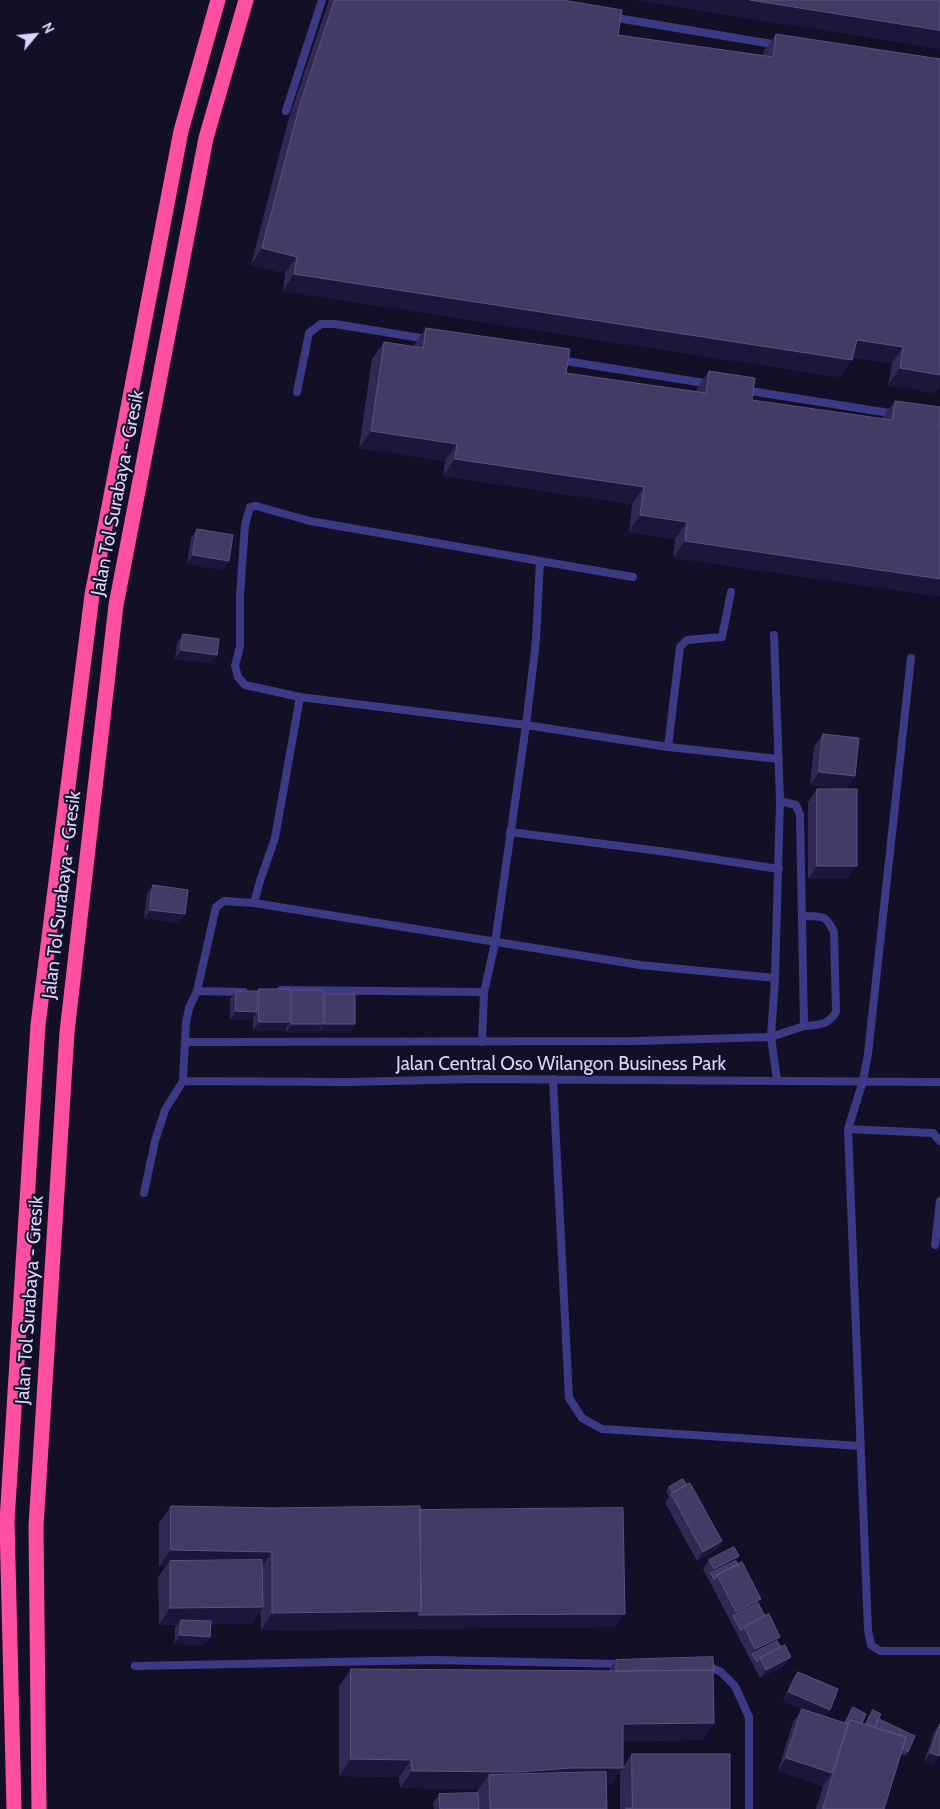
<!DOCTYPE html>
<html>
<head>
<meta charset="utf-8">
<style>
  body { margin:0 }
  #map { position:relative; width:940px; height:1809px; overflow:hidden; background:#130f26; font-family:Cabin,sans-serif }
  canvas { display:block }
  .north { position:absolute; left:10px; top:10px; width:50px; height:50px; -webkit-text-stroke:4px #130f26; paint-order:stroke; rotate:62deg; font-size:14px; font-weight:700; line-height:20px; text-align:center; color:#d9d4ff }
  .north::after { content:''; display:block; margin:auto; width:18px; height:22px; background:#d9d4ff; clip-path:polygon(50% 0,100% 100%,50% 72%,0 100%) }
</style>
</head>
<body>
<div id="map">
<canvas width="940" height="1809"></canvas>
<div class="north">N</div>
</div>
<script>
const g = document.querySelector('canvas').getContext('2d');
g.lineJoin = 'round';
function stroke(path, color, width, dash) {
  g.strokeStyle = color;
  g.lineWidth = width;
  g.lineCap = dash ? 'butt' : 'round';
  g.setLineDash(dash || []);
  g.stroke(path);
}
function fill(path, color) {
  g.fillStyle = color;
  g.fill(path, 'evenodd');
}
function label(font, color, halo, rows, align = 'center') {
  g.font = font + ' Cabin,sans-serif';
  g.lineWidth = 4;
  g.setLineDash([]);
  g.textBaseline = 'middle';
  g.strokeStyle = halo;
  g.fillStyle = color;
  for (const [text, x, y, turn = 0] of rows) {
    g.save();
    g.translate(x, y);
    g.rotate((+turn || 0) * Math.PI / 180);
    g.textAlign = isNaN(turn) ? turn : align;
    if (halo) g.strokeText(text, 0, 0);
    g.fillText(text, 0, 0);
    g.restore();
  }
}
const lane = new Path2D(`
  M611,17L778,45
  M286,111L322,0
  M559,360L711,384
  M744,390L896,414
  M297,392L309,333L321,324H335L427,339
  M540,561L633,577
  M774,635L780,801L775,978L771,1037L777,1080
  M911,658L868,1054L863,1081L848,1129L868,1630L871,1645L880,1651H940
  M668,747L680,647L687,640L722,637L731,592
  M510,832L667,852L779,869
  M254,903L640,965L775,978
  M803,916C821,917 825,913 834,932L836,1012C829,1025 817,1025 804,1026
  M281,990L484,992
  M197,991L244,992
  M185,1042L635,1041L771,1037L804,1026L800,815L796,805L780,801
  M482,1042L484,992L495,943L526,725L536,641L540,561L310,521L256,506L250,507L245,525L240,596V646L235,666L238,677L245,685L300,697L526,725L668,747L779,759
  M553,1079L569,1398L582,1418L602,1429L860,1446
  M183,1081L349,1082L474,1079L940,1082
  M848,1129L933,1133L940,1141
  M144,1193L155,1141L165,1110L183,1081L186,1023L189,1008L197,991L216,907L224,901L254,903L260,881L275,838L300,697
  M935,1245L940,1201
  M705,1665L721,1672L735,1686L749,1717V1809
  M135,1666L434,1660L623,1664`);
const highway = new Path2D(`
  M14,1809L7,1521L38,1025L92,595L181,131L218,0
  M39,1809L36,1526L67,1032L116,605L206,138L246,0`);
const wall = new Path2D(`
  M329,0H563L618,35L763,55L764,51L776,34L935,393L888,385L892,363L853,358L840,377L283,291L285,273L251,265L288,121Z
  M426,328L566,373L696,392L697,388L709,371L752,400L883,419V417L895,401L940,407L673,558L675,539L629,532L632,504L443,476L445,461L359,448L372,359L384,342L414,347V345Z
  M197,529L229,561L223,570L187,564L191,538Z
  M183,634L217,655L211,663L175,659L177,643Z
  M823,734L855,776L846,789L810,785L814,747Z
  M817,789L848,879H808V802Z
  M153,885L179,923L144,918L147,894Z
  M259,989L290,992L292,990L323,997L325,994L355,1024L349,1033L319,1032V1030L317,1033L286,1032V1028L284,1031H253V1017L251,1020H230V999L236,991H257Z
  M687,1485L722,1541L716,1550L697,1561L665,1503L669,1497L666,1491L669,1487Z
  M171,1506L420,1510L616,1627L261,1630L260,1610L251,1624H211L210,1637L204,1645L174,1644L175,1628L177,1625H159L158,1577L165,1567H159V1523Z
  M739,1556L736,1561L758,1603L765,1616L780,1637L777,1641L785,1665L760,1678L703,1569L709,1560Z
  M616,1660L713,1672L714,1723L702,1740L623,1741V1767L632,1754L730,1809H620V1771L611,1784H607V1809H434L433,1803L439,1794H477V1792L479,1789L400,1788L399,1777L339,1776V1686L351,1669L608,1671Z
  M798,1672L825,1716L844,1723L853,1707L862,1723L865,1724L873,1710L876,1724L879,1719L908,1752L905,1756L901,1754L884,1809H816L824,1784L823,1786L778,1771L793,1722L802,1709L783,1701L792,1680Z
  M940,1724L939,1756L933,1765L924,1762L934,1732Z`);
const shadedWall = new Path2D(`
  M632,0H750L940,30V49Z
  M262,248L297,257L285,273L251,265Z
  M294,274L852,360L840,377L283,291Z
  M857,340L903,347L892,363L845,357Z
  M900,368L940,375V386L935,393L888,385Z
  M371,431L457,444L445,461L359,448Z
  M455,459L644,487L632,504L443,476Z
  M640,515L687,522L675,539L629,532Z
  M685,541L940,579V597L673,558Z
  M193,555L229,561L223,570L187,564Z
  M181,650L217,655L211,663L175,659Z
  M819,772L855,776L846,789L810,785Z
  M817,866H857L848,879H808Z
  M150,910L185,914L179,923L144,918Z
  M236,1011L257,1012L251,1020H230Z
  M259,1022H290L284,1031H253Z
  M292,1024H323L317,1033L286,1032Z
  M325,1024H355L349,1033L319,1032Z
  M722,1541L716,1550L697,1561L703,1552Z
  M171,1550L272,1552L260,1569L170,1561L165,1567H159Z
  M739,1556L733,1565L711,1573L714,1569Z
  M761,1599L755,1608L733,1616L730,1620L736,1612Z
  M263,1607L251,1624L180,1625L181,1620L177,1625H159L170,1608Z
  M421,1611L625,1614L616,1627L261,1630L272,1613Z
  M180,1635L210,1637L204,1645L174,1644Z
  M780,1637L774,1645L752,1654L755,1649Z
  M791,1657L785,1665L760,1678L766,1670Z
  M789,1692L830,1710L824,1718L783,1701Z
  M714,1723L702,1740L611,1741L623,1724Z
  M930,1753L939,1756L933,1765L924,1762Z
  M786,1758L832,1773L823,1786L778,1771Z
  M351,1759L411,1760L399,1777L339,1776Z
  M571,1768H623L611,1784H559L489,1775L479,1789L400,1788L412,1771Z`);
const building = new Path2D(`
  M335,0H563L622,10L618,35L773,57L776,34L940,59V375L900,368L903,347L857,340L852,360L294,274L297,257L262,248L300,104Z
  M750,0H940V30Z
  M426,328L570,349L566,373L706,393L709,371L755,378L752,400L892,420L895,401L940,407V418L939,428H940V579L685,541L687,522L640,515L644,487L455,459L457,444L371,431L384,342L423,348Z
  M197,529L233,535L229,561L193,555Z
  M183,634L219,639L217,655L181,650Z
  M823,734L859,738L855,776L819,772Z
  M817,789H857V866H817Z
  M153,885L188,890L185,914L150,910Z
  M259,989H290V1022H259Z
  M292,990H323V1024H292Z
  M236,991H257V1012L236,1011Z
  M325,994H355V1024H325Z
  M683,1479L687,1485L673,1493L669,1487Z
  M690,1483L722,1541L703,1552L671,1494Z
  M171,1506L272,1508L420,1506L421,1611L272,1613V1552L171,1550Z
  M623,1508L625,1614L418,1615L421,1611L420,1510Z
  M734,1547L739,1556L714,1569L709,1560Z
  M262,1560L263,1607L170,1608V1561Z
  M736,1561L738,1565L717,1575L714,1580L711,1573Z
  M742,1562L761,1599L736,1612L717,1575Z
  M758,1603L765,1616L744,1627L741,1631L733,1616Z
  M769,1614L780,1637L755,1649L744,1627Z
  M181,1620L211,1621L210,1637L180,1635Z
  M777,1641L781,1647L760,1658L757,1662L752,1654Z
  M785,1645L791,1657L766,1670L760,1658Z
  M713,1657L714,1671H713V1670L616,1671V1660Z
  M351,1669L623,1671L713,1670L714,1723L623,1724V1768H571L518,1772L412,1771L411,1760L351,1759Z
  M798,1672L838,1689L830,1710L789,1692Z
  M853,1707L866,1714L862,1723L850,1720L848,1723L846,1722Z
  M802,1709L848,1724L832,1773L786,1758Z
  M873,1710L881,1714L874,1727L866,1724Z
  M879,1719L915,1736L908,1752L903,1749L906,1737L876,1728Z
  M850,1720L906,1737L884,1809H823Z
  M940,1724V1754L939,1756L930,1753Z
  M632,1754H730V1809H626V1808H632Z
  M606,1772L607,1809H490L489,1775Z
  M478,1793L479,1809H440L439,1794Z`);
const streetNames = [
  ["Jalan Tol Surabaya - Gresik",118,493,-79],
  ["Jalan Tol Surabaya - Gresik",62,895,-83],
  ["Jalan Central Oso Wilangon Business Park",561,1064],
  ["Jalan Tol Surabaya - Gresik",30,1300,-86]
];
stroke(lane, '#3d3a85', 8);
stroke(highway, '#ff4fa3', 15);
fill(wall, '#312854');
fill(shadedWall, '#1d163a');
fill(building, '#433a66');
stroke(building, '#5a527e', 1);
label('19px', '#d9d4ff', '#130f26', streetNames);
</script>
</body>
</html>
